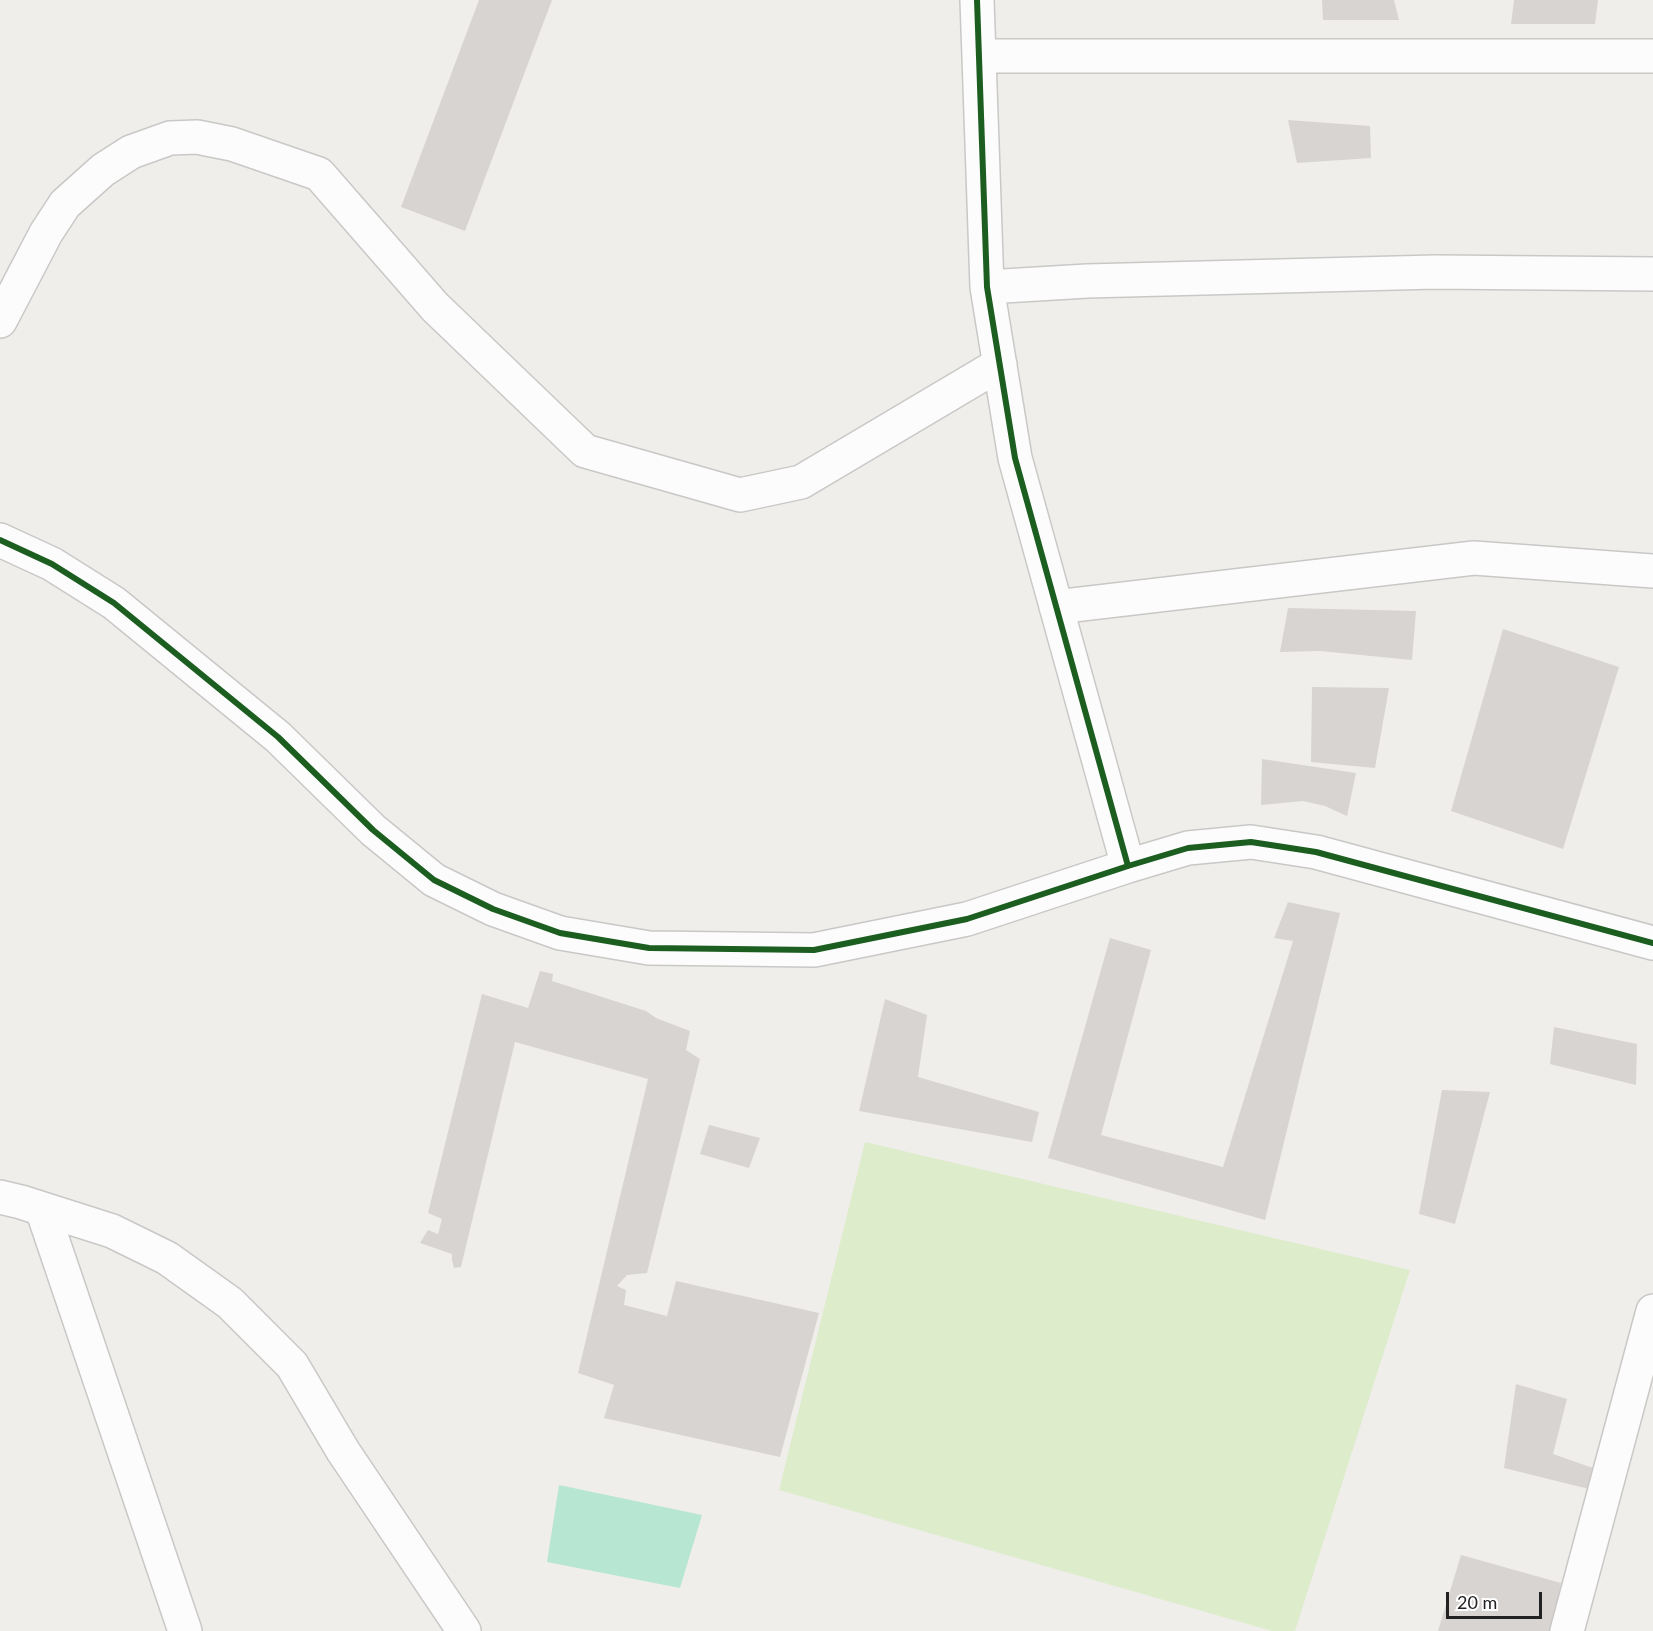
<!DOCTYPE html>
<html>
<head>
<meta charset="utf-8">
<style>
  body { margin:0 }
  #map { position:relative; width:1653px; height:1631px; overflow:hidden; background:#f0eeeb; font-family:Lato,sans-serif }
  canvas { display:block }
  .scale { position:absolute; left:1446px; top:1592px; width:96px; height:27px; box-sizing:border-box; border:3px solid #222; border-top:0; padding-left:8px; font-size:18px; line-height:21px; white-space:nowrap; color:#222; -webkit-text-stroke:4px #fff; paint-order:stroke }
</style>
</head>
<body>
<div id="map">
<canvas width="1653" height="1631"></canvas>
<div class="scale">20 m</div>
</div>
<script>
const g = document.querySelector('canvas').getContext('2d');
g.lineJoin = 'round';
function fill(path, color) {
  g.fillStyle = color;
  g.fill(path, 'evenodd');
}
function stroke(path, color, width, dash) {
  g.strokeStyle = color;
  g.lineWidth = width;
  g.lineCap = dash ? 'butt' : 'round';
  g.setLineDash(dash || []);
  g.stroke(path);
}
const grass = new Path2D(`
  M865,1142L1410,1270L1295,1631H1272L779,1490Z`);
const pitch = new Path2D(`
  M559,1485L702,1515L680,1588L547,1562Z`);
const building = new Path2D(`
  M479,0H552L465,231L401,207Z
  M1322,0H1394L1399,20H1323Z
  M1514,0H1598L1595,24H1511Z
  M1288,120L1370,126L1371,158L1297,163Z
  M1288,608L1416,611L1412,660L1320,651L1280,652Z
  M1503,629L1619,667L1563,849L1451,811Z
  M1312,687L1389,688L1375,768L1311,762Z
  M1262,759L1356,773L1347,816L1325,806L1303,801L1261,805Z
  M1288,902L1340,913L1265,1220L1048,1158L1110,938L1151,950L1101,1135L1223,1167L1293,941L1274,938Z
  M540,971L553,974L552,981L646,1011L656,1018L690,1031L686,1050L700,1059L647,1273L627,1275L617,1286L626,1290L624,1305L667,1316L676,1281L819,1313L780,1457L604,1418L614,1385L578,1373L648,1079L515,1042L461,1267L454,1268L452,1260V1254L420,1243L428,1230L438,1234L442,1219L428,1213L482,994L528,1008Z
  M885,999L927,1015L918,1077L1039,1112L1032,1142L859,1111Z
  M1554,1027L1637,1044L1636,1085L1550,1064Z
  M1442,1090L1490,1092L1455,1224L1419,1214Z
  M709,1125L760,1138L749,1168L700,1154Z
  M1516,1384L1567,1399L1553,1454L1593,1468V1490L1504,1468Z
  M1461,1555L1561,1583L1551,1631H1438Z`);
const minor = new Path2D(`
  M977,0L987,287L1015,458L1128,866
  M979,56H1653
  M987,287L1087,281L1435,272L1653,274
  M0,321L46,233L65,204L103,170L131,152L170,138L197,137L232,144L319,174L435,307L585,451L740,495L801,482L1000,364
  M0,540L52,564L114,603L278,737L373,830L434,880L493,909L560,933L649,948L814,950L967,919L1128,866L1188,848L1251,842L1316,852L1653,943
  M1056,607L1474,558L1653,571
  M0,1197L21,1202L112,1231L167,1258L230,1303L292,1365L343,1451L464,1631
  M42,1209L185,1631
  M1567,1631L1653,1311`);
const cycleway = new Path2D(`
  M977,0L987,287L1015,458L1128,866
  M0,540L52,564L114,603L278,737L373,830L434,880L493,909L560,933L649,948L814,950L967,919L1128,866L1188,848L1251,842L1316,852L1653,943`);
fill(grass, '#ddeccb');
fill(pitch, '#b7e6d2');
fill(building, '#d7d4d2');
stroke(minor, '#c9c8c7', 36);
stroke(minor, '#fdfcfc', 33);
stroke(cycleway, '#1b5e20', 6);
</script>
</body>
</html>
